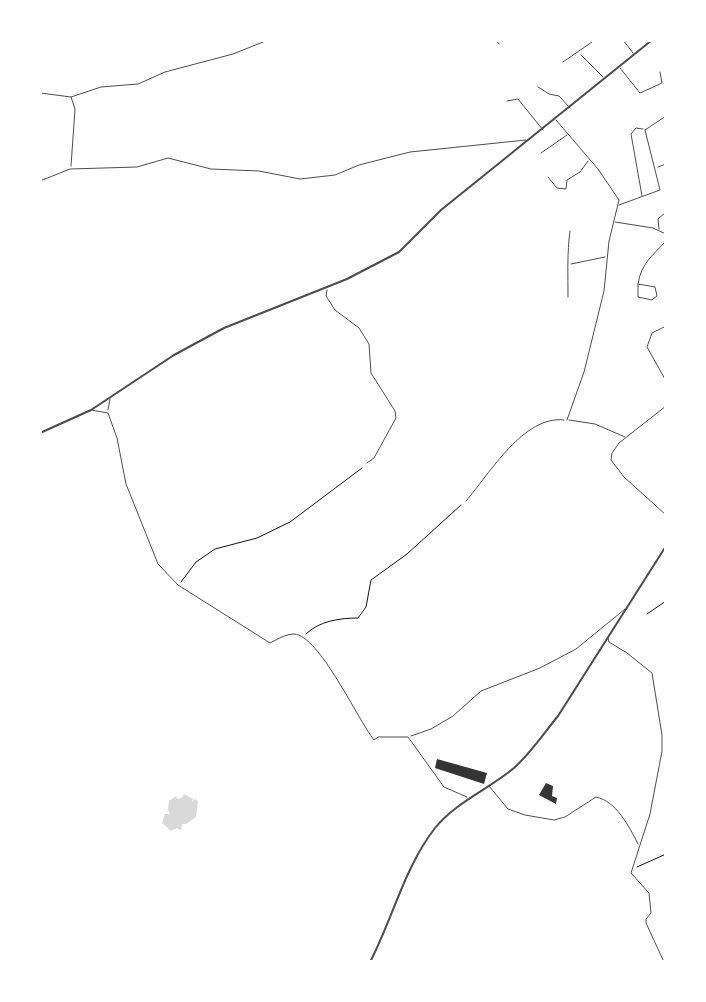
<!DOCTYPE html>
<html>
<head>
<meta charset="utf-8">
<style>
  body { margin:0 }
  #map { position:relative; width:706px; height:1002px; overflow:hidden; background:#fff; font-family:"Fira Sans",sans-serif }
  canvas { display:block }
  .frame { position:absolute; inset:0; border:42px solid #fff; pointer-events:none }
</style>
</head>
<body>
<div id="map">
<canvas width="706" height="1002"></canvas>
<div class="frame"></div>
</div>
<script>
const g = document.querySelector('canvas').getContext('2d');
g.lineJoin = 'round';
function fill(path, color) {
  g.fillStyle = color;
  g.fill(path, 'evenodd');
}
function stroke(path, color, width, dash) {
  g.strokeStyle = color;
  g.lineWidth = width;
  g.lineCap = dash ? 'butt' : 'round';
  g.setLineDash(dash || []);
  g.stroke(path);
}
const water = new Path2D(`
  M184,794L193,799L192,802L195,799L198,801L196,817L186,824H182L181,830L177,828L171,831L162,823L165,814H170L168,810L169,801L176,796L177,799L182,798Z`);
const building = new Path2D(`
  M437,759L487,773L484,784L435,768Z
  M546,783L553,786L552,796L557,798L556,804L539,795Z`);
const path = new Path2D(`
  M181,582L196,562L215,549L257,538L290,522L362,468
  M647,614L666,601
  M306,634C319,621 340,618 358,618L366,607L371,580L407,554L461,505
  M637,867L666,854`);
const minor = new Path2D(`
  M496,40L499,44
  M623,40L633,53
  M581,55L603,77
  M563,62L592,42
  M620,68L640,93L662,83L660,72
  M538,87L549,94L559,96L570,108
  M40,93L71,97L101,87L138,84L165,72L233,54L268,40
  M507,101L518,99L543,130
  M556,120L598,169L619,200L609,241L604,291L584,372L567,420
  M645,130L666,116
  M541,153L567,135
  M71,166L75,109L71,97
  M658,167L666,164
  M548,177L557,188L566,189L567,180L580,172L588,161
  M40,181L70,169L137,167L168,158L211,169L259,171L300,179L335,175L359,165L410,152L526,140
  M642,196L631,134L636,128L643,129
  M619,205L660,190L645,130
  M615,222L653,228L666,234
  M659,229L658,219L666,212
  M571,264L605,257
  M638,284L655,287L657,296L652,300L638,297V284C641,264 652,256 666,241
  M327,290L326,296L335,310L359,328L369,344L371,373L395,411L396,418L374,458L367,463
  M568,297C568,275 567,253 570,231
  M666,326L652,333L647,347L666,381
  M666,406L619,443L612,453L611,460L624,477L666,515
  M91,410L108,413L117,438L126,484L158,564L178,585L270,643C278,639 286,634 294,634C319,635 358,720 374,740L378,737H408L444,787L467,797
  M108,410L110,399
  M569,420L595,424L625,437
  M466,501C490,473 524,415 564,420
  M608,638L609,642L627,653L652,673L662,735V751L650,814L631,873L649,893L651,913L646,919V923L664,962
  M411,736L431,729L453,716L481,691L540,668L576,649L625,609
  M489,786L508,809L525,815L554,820L565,817L596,797C616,801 629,826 638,844`);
const tertiary = new Path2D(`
  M40,433L91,410L174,355L224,328L347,279L399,252L441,210L652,40
  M370,962C393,918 404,868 435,828C456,802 489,789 514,768C531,753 544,733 558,716L666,546`);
fill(water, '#d9d9d9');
fill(building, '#353535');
stroke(path, '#111', 1);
stroke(minor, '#4c4c4c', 1);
stroke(tertiary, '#4c4c4c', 2);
</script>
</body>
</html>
